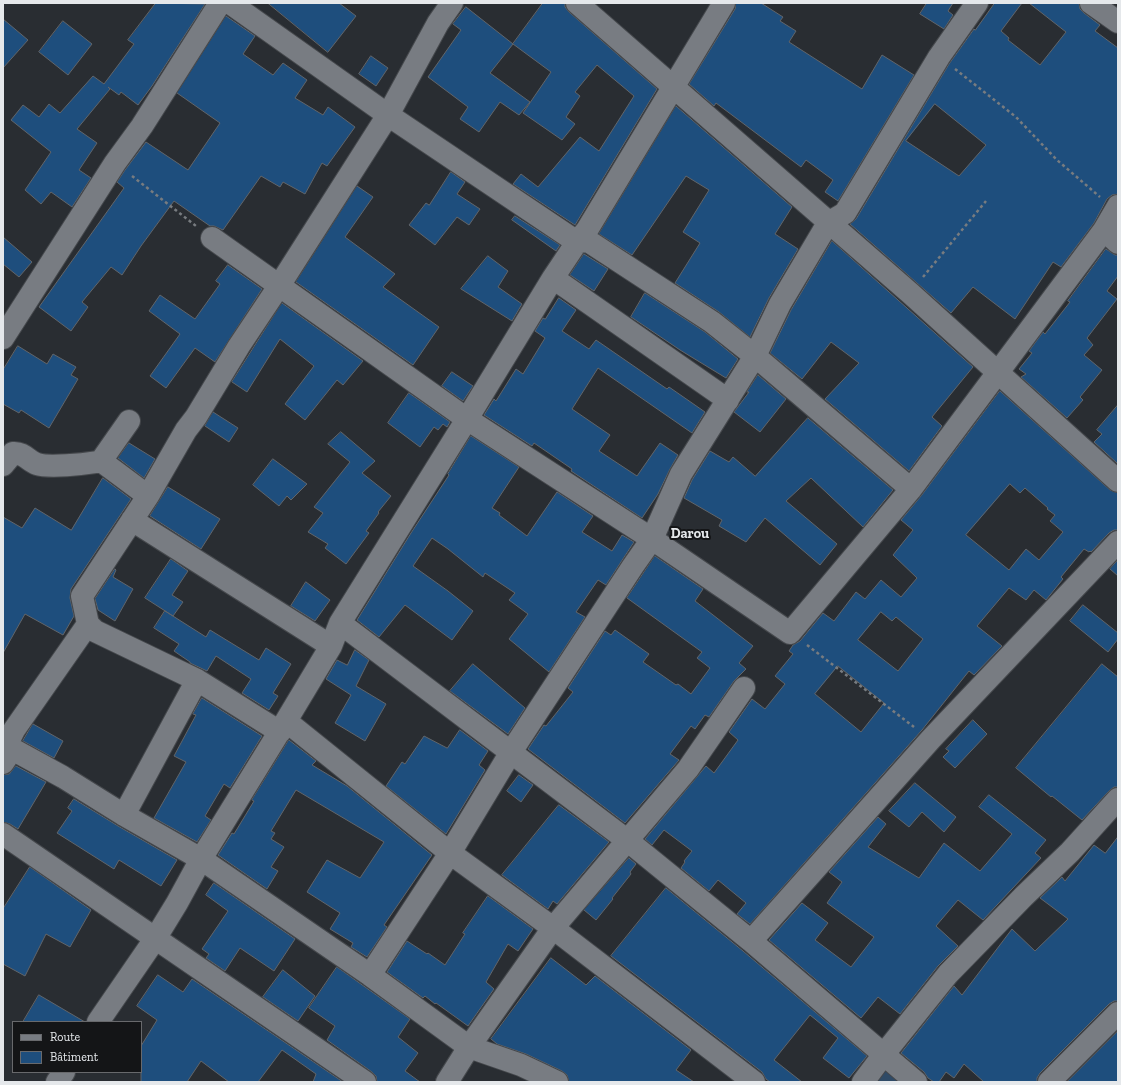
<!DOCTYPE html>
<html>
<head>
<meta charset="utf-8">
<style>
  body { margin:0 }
  #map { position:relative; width:1121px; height:1085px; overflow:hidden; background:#292d32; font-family:"Zilla Slab",serif }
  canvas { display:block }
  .frame { position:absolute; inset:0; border:4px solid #e5e8eb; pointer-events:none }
  .legend { position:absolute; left:12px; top:1021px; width:130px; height:52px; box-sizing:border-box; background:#141517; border:1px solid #68696c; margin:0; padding:5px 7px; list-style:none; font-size:12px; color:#e5e8eb }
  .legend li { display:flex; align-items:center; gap:8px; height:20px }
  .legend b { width:20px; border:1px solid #68696c }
</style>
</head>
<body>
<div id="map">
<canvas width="1121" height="1085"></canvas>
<div class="frame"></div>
<ul class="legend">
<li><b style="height:5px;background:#787c82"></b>Route</li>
<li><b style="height:11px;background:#1e4e7d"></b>Bâtiment</li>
</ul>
</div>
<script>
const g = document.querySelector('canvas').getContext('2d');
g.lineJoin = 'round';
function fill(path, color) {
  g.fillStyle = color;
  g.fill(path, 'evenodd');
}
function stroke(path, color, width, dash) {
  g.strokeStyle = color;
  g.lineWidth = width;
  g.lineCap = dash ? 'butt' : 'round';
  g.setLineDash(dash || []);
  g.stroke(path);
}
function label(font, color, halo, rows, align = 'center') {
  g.font = font + ' "Zilla Slab",serif';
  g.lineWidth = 4;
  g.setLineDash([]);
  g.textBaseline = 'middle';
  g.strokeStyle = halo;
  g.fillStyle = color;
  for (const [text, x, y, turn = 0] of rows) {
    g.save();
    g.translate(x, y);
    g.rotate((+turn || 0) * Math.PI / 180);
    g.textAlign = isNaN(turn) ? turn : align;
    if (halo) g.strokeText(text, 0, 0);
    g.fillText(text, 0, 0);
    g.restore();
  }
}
const green = new Path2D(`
  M884,1061L906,1082H868Z`);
const building = new Path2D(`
  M156,3L205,4L152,86L138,105L121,92L119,95L108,87L110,89L77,129L97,143L79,170L91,178L72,207L51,192L41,204L25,190L51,152L11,120L23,105L39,117L49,104L60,113L93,76L104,84L134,44L128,40Z
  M268,3H339L356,16L328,52Z
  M543,3H565V7L569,12L657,89L575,225L513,184L521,174L538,187L580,137L599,151L634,96L597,65L575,92L580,96L566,117L575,124L562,140L523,113L551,72L513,44Z
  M736,3H761L783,17L780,21L796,31L789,42L862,89L882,55L914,75L838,201L825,192L833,180L806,160L801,167L716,103L714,106L689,84L735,9Z
  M927,3H953L948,11L953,15L944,29L920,14Z
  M995,3H1022L1001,31L1009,38L1008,40L1040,65L1066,32L1029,3H1079L1080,9L1084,13L1100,25L1095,31L1118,48V194L1112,195L1107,199L1094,223L1061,267L1053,262L1015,319L973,287L951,313L850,224L856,219L949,64L974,29L975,30ZM935,104L986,145L959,176L906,141Z
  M466,7L513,44L490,73L530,102L519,115L500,102L479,132L460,119L468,107L428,77L461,30L453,24Z
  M226,16L255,36L243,54L273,75L283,63L307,80L295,98L323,115L328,107L355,127L327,166L322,163L305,194L283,182L280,187L261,176L223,230L214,226H210L174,201L141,246L122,275L111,267L82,302L88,307L71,331L39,307L124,188L117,182L125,170L146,142L188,170L220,123L177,93Z
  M3,19L28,40L3,68Z
  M63,21L92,44L68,75L39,52Z
  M371,56L388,68L376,86L359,74Z
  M676,106L792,207L775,234L798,249L769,298L750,337L719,312L675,283L700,243L683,232L709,190L686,176L632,255L599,234Z
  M451,172L465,182L457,194L480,209L469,225L457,217L435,245L409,225L426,203L429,205Z
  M357,186L373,197L345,237L395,274L383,287L439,327L413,365L296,282Z
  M515,216L560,245L556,251L512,220Z
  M3,237L32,262L19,277L3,264Z
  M832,241L973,367L932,417L942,426L909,471L825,399L859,363L831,342L802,379L770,353L791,310Z
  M1106,249L1115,255H1118V276L1107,291L1117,299L1087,338L1093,345L1084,355L1102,370L1080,397L1083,400L1067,418L1021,377L1026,374L1019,369L1032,353L1029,351L1043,332L1045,334L1070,302L1068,301Z
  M584,254L608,269L594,291L570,275Z
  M488,256L508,271L498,287L522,304L512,321L461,289Z
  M228,265L262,289L215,362L195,348L166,388L150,376L180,334L149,311L160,295L195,319L220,284L216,281Z
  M645,293L705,332L738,359L726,378L680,350L631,317Z
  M559,298L576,310L562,331L589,349L596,340L667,389L669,387L705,412L692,433L598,368L572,409L610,435L599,451L637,476L660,443L678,455L670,469L658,494L642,518L571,471L572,469L534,443L532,446L484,415L494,399L496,401L516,369L523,374L545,338L535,331L543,318L545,319Z
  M282,303L363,361L343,385L337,380L305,420L285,404L314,366L280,339L247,392L232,382Z
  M18,346L47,364L53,354L76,367L71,375L78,379L49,428L21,410L19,413L3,404V370Z
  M452,372L473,386L463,401L442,386Z
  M758,375L786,399L760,432L734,412L749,392H747Z
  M1000,391L1110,490L1118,493V530H1114L1109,533L1091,552L1090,551L1089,552L1084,549L1061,577L1063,579L1046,600L1034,590L1026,600L1009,588L977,626L1002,646L974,675L969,671L922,730L750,924L737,914L746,903L718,880L709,891L681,868L685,862L684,861L692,851L664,830L652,845L645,839L706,766L714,773L738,740L729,732L752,699L765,709L785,684L775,676L793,654L789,651L793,645L800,641L823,613L834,621L856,592L865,599L881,580L901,597L917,578L893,555L913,530L901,520L921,496ZM1010,484L1020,493L1025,488L1048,508L1047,509L1055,515L1050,521L1063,532L1039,560L1026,549L1009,570L966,535ZM881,612L892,621L896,617L923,639L898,671L858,640ZM838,666L884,703L861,732L815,694Z
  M409,393L450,422L447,427L443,424L438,430L434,427L420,447L388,423Z
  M1118,405V464L1094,442L1102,434L1097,430Z
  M213,412L238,428L229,442L205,426Z
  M808,418L893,490L863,527L811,478L786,501L837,544L820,565L765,518L746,542L719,526L722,520L684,498L692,480L710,451L729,462L733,457L755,476Z
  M341,432L375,461L362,473L391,496L378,512L379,513L366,531L369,533L346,564L325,548L328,544L308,532L323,513L314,507L350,462L328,444Z
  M471,436L519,467L492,508L500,513L499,515L527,536L557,492L593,516L582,532L612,551L622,535L634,542L606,585L598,580L576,612L585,617L549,672L509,639L528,614L509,600L515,593L485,573L483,577L448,549L432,538L413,566L448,591L473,611L452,640L405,605L379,637L357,620L411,533L449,475L448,474Z
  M129,443L155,459L144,478L118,458Z
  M273,459L307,484L291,500L287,496L279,506L253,485Z
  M103,478L131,499L71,589L70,598L74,616L63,635L25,614L3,653V517L22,528L35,508L71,530Z
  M168,487L220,519L201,549L150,516Z
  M655,556L703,589L695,601L753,646L739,663L746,669L734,681L709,717L705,715L695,729L691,726L670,754L679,760L625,823L528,749L544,725L546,726L573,692L568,688L605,631L611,635L615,630L649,654L643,662L676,685L678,684L691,694L710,668L697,658L702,652L627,598Z
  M171,559L188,571L172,595L183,602L173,616L145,598Z
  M1118,560V576L1110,569Z
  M115,569L116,570L113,577L133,589L115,621L98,610L95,599Z
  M306,582L330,600L315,621L291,606Z
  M1083,605L1118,633V639L1108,652L1070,621Z
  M165,611L206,637L210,630L259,660L266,648L291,664L273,693L278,696L269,710L242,693L251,679L216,656L207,671L190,663V662L174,651L179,644L154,628Z
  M355,650L369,660L356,686L386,704L365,741L335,723L351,695L326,679L337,660L347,665Z
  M473,664L525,708L508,734L450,691Z
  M1102,664L1118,677V787H1114L1109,791L1082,820L1052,796L1051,797L1016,768Z
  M202,698L262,736L230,788L224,784L205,816L211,820L197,842L154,818L186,762L174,756L196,715L193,714Z
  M973,720L987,734L955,768L943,757L949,751L946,749Z
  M33,724L63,741L54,758L23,741Z
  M460,730L488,751L479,765L485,770L446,834L386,786L402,762L405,764L424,736L447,748Z
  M289,740L316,761L312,765L347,786L432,855L384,925L387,927L367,957L351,947L353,943L330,929L340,913L307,892L327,860L360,878L384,842L296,790L271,831L275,833L271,839L284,847L271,867L278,871L267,889L218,855L232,833L234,834L254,801L252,800Z
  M16,766L46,782L18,829L10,824L3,822V775L9,774Z
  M519,775L533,785L521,802L507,791Z
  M915,783L956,817L944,832L922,812L909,827L889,811Z
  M989,795L1046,840L1035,853L1041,858L983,920L958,900L936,926L958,946L938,966L900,1014L878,997L861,1018L769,940L802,903L828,923L815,940L851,967L874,937L827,903L842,882L829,872L878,817L886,824L868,847L919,878L944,843L980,871L1012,834L979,807Z
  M74,799L118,826L177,860L161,886L119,860L114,869L57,833L72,811L68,808Z
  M559,805L609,842L557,904L553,901L548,909L502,875Z
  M1118,837V1001H1114L1109,1004L1040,1073L1037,1078V1082H984L964,1064L954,1078L946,1072L939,1082H934L928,1078L924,1072L901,1053L954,986L962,995L1012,929L1035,951L1068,919L1040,898L1062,877L1065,881L1094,845L1105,853Z
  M629,858L636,864L630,872L631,874L612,898L613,899L596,920L584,910Z
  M30,867L91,910L70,947L46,934L25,976L3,964V909Z
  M214,883L295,939L274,971L240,948L225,971L206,958L209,954L202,949L228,911L206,895Z
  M666,888L743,951L867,1056L849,1078L823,1058L838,1038L810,1015L774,1060L802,1082H770L766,1079L762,1072L611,956Z
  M488,896L533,929L518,951L508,944L486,982L494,989L468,1026L436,1003L435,1004L425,996L423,998L387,972L407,941L427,954L428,953L445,965L465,934L463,933Z
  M551,958L586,985L595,976L691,1050L676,1070L694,1082H569L567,1075L562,1071L526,1054L497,1044L491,1039Z
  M337,967L410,1019L398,1037L418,1053L405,1071L420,1082H377L376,1076L372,1072L327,1040L335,1026L309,1008Z
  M283,970L315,996L298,1021L263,997Z
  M158,975L183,992L192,979L343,1082H313L316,1074L282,1050L258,1082H229L201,1061L187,1082H141V1046L157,1020L137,1006Z
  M39,995L85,1022H23Z
  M1118,1031V1082H1067Z`);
const path = new Path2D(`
  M955,69L1016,117L1057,160L1100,197
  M132,176L196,226
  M923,277L986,201
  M807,645L914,727`);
const street = new Path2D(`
  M230,3L388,115L577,242L588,241L712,322L755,356L911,489
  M577,3L910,293L1118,481
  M1091,3L1118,22
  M1104,230L1118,243
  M212,238L467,419L652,539L790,633L911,489L1104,230L1118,206
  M553,278L728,400
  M3,338L115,163L142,126L220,3
  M101,461L148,496L82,596L88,624L95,631L197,680L280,732
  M3,465L13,453C24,452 28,461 37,464C49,468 84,464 97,462L101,461L129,421
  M148,496L186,430L196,417L239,346L279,286L388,115L438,23L452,3
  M132,520L331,646
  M340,623L628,841L751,941L916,1082
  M286,721L450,853L553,928L754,1082
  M3,744L63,777L124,815L201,859L370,975L469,1047L521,1065L557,1082
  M3,763L11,751L6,746L14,730L88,624
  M124,815L197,680
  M3,834L365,1082
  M751,941L931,739L1118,542
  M370,975L450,853L511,752L633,566L652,539L681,474L755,356L780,304L828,223L845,213L939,57L977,3
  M98,1022L155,939L177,903L201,859L286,721L331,646L340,623L467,419L553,278L577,242L587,230L724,3
  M57,1082L64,1072
  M447,1082L469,1047L553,928L688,769L744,688
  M863,1082L884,1054L948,974L1024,896L1070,852L1118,799
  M1049,1082L1118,1013`);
const neighbourhoodNames = [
  ["Darou",690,534]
];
fill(green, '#2f4a66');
fill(building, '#1e4e7d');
stroke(building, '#61656a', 1);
stroke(street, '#45484c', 24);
stroke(path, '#787c80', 2.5, [3, 3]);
stroke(street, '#787c82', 22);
label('bold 14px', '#e5e8eb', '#141517', neighbourhoodNames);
</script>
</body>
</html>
